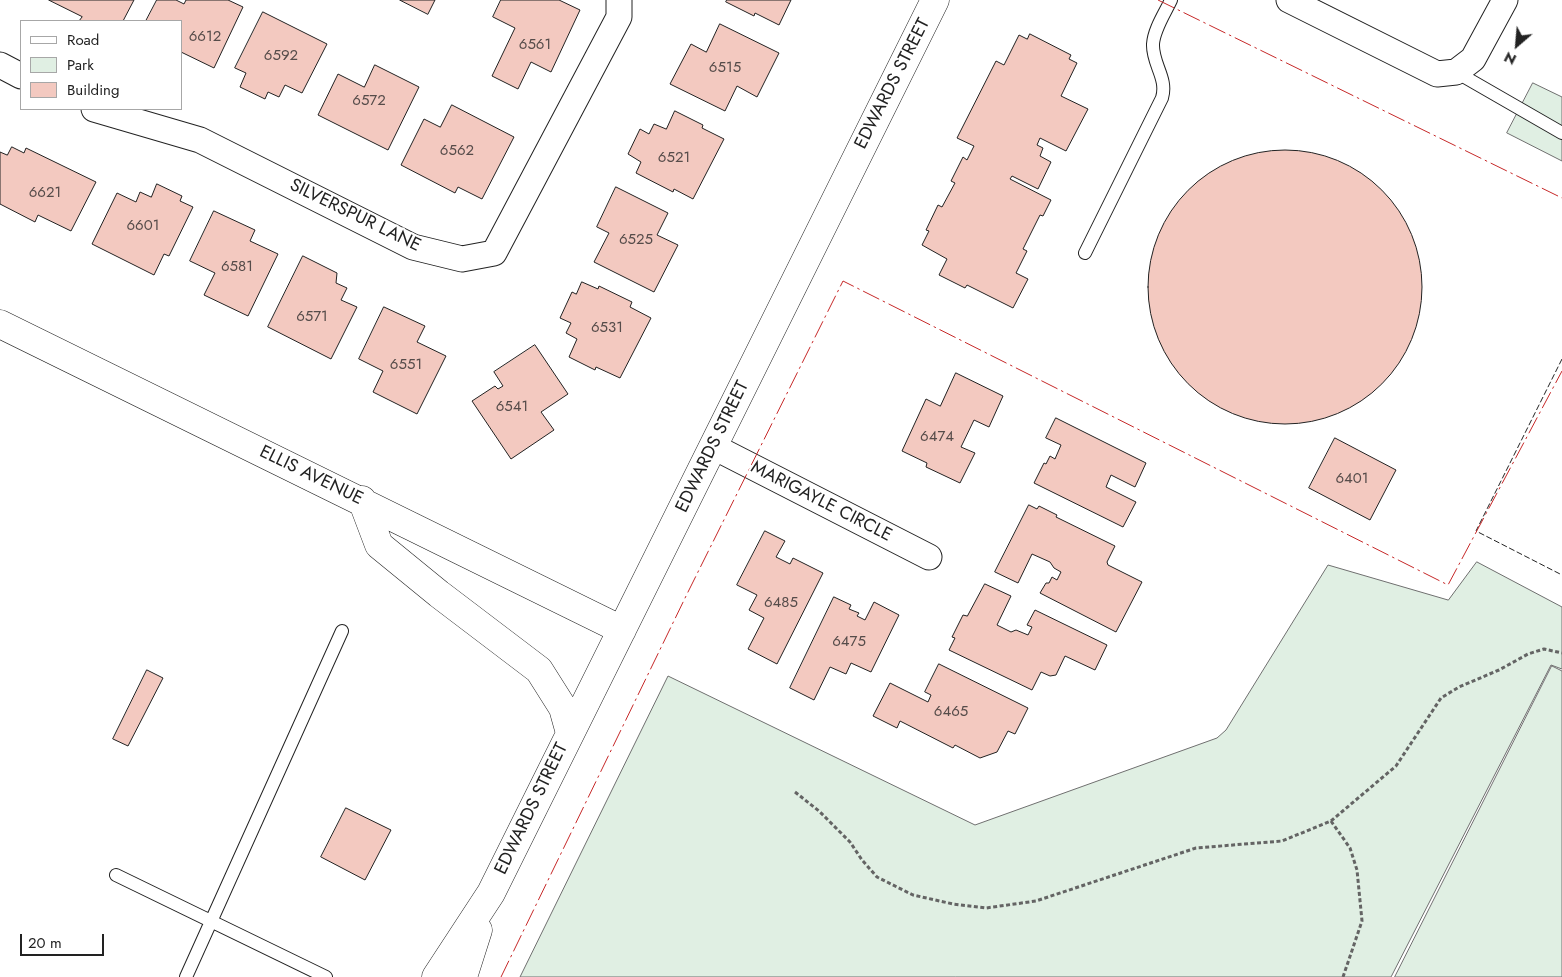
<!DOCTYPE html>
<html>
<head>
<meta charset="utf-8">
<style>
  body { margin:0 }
  #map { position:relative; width:1562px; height:977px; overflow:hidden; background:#fff; font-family:Jost,sans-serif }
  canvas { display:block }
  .legend { position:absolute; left:20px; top:20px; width:162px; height:90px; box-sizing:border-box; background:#fff; border:1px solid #a7a7a7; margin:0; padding:6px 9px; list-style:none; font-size:15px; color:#222 }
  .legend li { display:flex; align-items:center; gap:10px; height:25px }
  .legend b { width:25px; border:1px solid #a7a7a7 }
  .north { position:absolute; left:1492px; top:20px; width:50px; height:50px; -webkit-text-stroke:4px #fff; paint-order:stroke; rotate:207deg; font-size:14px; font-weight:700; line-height:20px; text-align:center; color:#222 }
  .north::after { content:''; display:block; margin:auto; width:18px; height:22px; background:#222; clip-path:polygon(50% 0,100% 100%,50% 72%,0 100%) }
  .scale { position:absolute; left:20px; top:934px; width:84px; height:22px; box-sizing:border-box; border:2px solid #222; border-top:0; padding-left:6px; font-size:15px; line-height:18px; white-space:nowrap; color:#222; -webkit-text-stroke:4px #fff; paint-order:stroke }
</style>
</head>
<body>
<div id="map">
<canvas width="1562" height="977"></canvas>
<ul class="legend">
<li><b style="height:6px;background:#fff"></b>Road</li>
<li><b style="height:14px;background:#e0efe3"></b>Park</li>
<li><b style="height:14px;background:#f3c9c0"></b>Building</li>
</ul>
<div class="north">N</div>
<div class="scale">20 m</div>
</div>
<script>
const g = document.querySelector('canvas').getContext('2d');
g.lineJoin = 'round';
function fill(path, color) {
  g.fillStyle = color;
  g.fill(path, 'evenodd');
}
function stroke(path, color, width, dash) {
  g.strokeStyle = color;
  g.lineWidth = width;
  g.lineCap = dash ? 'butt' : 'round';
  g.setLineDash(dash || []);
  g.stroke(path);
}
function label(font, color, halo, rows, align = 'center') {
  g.font = font + ' Jost,sans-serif';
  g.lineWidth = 4;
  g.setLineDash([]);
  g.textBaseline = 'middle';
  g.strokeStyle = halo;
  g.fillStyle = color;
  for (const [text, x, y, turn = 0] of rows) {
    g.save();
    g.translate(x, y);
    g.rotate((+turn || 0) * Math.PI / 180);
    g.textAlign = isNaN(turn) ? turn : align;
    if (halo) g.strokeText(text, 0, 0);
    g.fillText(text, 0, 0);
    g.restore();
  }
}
const green = new Path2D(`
  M1533,83L1562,97V161L1507,133Z
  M1477,562L1562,607V669L1551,665L1391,977H520L668,676L975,825L1217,738L1226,730L1328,565L1448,600Z
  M1552,666L1562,671V977H1395Z`);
const building = new Path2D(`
  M49,0H134L123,21H79L82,17Z
  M157,0H176L184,4L186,0H228L243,7L214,68L181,52V21H146Z
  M400,0H435L428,14Z
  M501,0H559L580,10L551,72L531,62L518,89L492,76L515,28L493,17Z
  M727,0H791L779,25L755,13L754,16L726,2Z
  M263,12L327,44L302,93L285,85L279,97L268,92L265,99L240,87L246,73L235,68Z
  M720,24L779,53L757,97L737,86L725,111L670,84L691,44L706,52Z
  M1030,34L1071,55L1069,59L1077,63L1061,96L1088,109L1066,151L1040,138L1037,145L1043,148L1040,156L1051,162L1038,189L1012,176L1010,179L1051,200L1043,216L1040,215L1023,249L1027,251L1016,273L1028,279L1013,308L967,285L965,288L939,275L947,259L922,245L929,231L926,230L938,205L942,207L955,183L951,181L963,157L967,160L974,146L957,138L996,61L1004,65L1019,35L1027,39Z
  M375,65L419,87L388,150L318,115L338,74L364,87Z
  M452,105L514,137L482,199L458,187L455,193L401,165L424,119L440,127Z
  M675,111L703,125L702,128L724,139L693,199L674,189L673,192L636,173L641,162L628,154L640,129L649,134L654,124L666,129Z
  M12,147L24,153L26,148L96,182L71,231L38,215L35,222L0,204V152L7,155Z
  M1148 287a137 137 0 1 1 274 0a137 137 0 1 1-274 0Z
  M157,184L182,196L180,201L193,207L169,256L164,254L154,275L92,244L117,193L136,202L140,192L151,197Z
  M616,187L668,213L657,235L678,245L654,292L594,262L609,233L597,227Z
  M214,211L255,230L250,241L278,254L248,316L204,295L215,273L190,261Z
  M303,256L337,273L336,283L347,288L341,300L357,307L331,359L268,327Z
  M582,282L598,289L599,286L632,302L630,307L651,318L620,378L596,367L595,370L569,357L577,339L566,333L571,323L560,318L572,292L576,294Z
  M384,307L425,326L417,342L446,356L417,414L373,392L383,371L359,359Z
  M535,345L568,394L541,412L554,430L511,459L472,401L495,386L498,389L503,386L494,372Z
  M956,373L1003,396L989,427L974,420L961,447L975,453L960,483L926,467L927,463L902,451L926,399L940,406Z
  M1056,418L1146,463L1135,487L1111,475L1106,487L1136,502L1123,527L1034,483L1044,463L1046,464L1050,456L1055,459L1061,445L1046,438Z
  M1335,438L1396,470L1370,520L1309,488Z
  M1029,505L1037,509L1039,506L1057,515L1056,517L1115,546L1107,562L1108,565L1142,582L1116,632L1040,593L1046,583H1049L1052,577L1057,580L1061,572L1054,568L1050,562L1032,554L1018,583L995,572Z
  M765,531L785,541L776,557L790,564L793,558L823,573L777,664L748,649L764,618L749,610L757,595L737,585Z
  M985,584L1011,596L997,625L1011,632L1016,630L1028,635L1032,627L1027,625L1035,610L1107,645L1095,670L1065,656L1056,675L1050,676L1041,672L1032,690L949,650L955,638L952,637L963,615L967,616Z
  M834,597L851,605L849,609L859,613L857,616L865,620L874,602L899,615L871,672L851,663L846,674L830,667L814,700L790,688Z
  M939,664L1028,708L1015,734L1008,731L997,752L980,758L955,745L953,748L900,721L897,728L873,716L890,683L928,702L931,695L925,692Z
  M147,670L163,678L128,746L113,739Z
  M346,808L391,830L365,880L321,857Z`);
const path = new Path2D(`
  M795,792L819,811L850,842L862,860L877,877L913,895L953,904L986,908L1036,901L1196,848L1282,841L1331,821L1396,766L1441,698L1459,687L1499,670L1528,654L1544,649L1562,653
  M1331,821L1350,848L1357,870L1362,921L1343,977`);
const lane = new Path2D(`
  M1456,72L1562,133
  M1085,253L1162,98C1168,78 1152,64 1153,44C1154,29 1165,13 1171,0
  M116,875L326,977
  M186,977L342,631`);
const street = new Path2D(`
  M1289,0L1437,74L1456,72L1473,59L1505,0
  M0,65L21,76
  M94,109L200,140L413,247L462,259L494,253L619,17V0
  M714,447L929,557`);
const secondary = new Path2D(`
  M0,324L622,630
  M362,500L379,545L439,594L539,670L563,708L570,733
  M436,977L491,893L935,0
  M463,977L478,930`);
const fence = new Path2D(`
  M1562,359L1476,531L1562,575`);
const power = new Path2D(`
  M1158,0L1562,198
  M501,977L687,594L843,281L1448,585L1562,371`);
const numberNames = [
  ["6612",205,37],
  ["6561",535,45],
  ["6592",281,56],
  ["6515",725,68],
  ["6572",369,101],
  ["6562",457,151],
  ["6521",674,158],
  ["6621",45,193],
  ["6601",143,226],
  ["6525",636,240],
  ["6581",237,267],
  ["6571",312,317],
  ["6531",607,328],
  ["6551",406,365],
  ["6541",512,407],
  ["6474",937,437],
  ["6401",1352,479],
  ["6485",781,603],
  ["6475",849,642],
  ["6465",951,712]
];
const streetNames = [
  ["EDWARDS STREET",893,84,-63],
  ["SILVERSPUR LANE",355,216,26],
  ["EDWARDS STREET",713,447,-64],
  ["ELLIS AVENUE",311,476,26],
  ["MARIGAYLE CIRCLE",821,502,27],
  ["EDWARDS STREET",532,809,-64]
];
fill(green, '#e0efe3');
stroke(green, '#6f6f6f', 1);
fill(building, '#f3c9c0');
stroke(building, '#222', 1);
stroke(lane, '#222', 14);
stroke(street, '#222', 27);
stroke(secondary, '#222', 29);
stroke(path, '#646464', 3, [4, 2.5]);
stroke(lane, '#fff', 12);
stroke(street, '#fff', 25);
stroke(secondary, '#fff', 28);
stroke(fence, '#222', 1, [6, 2.5]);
stroke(power, '#c62828', 1, [18, 4, 2.5, 4]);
label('15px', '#564c4a', null, numberNames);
label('18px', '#222', '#fff', streetNames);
</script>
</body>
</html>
